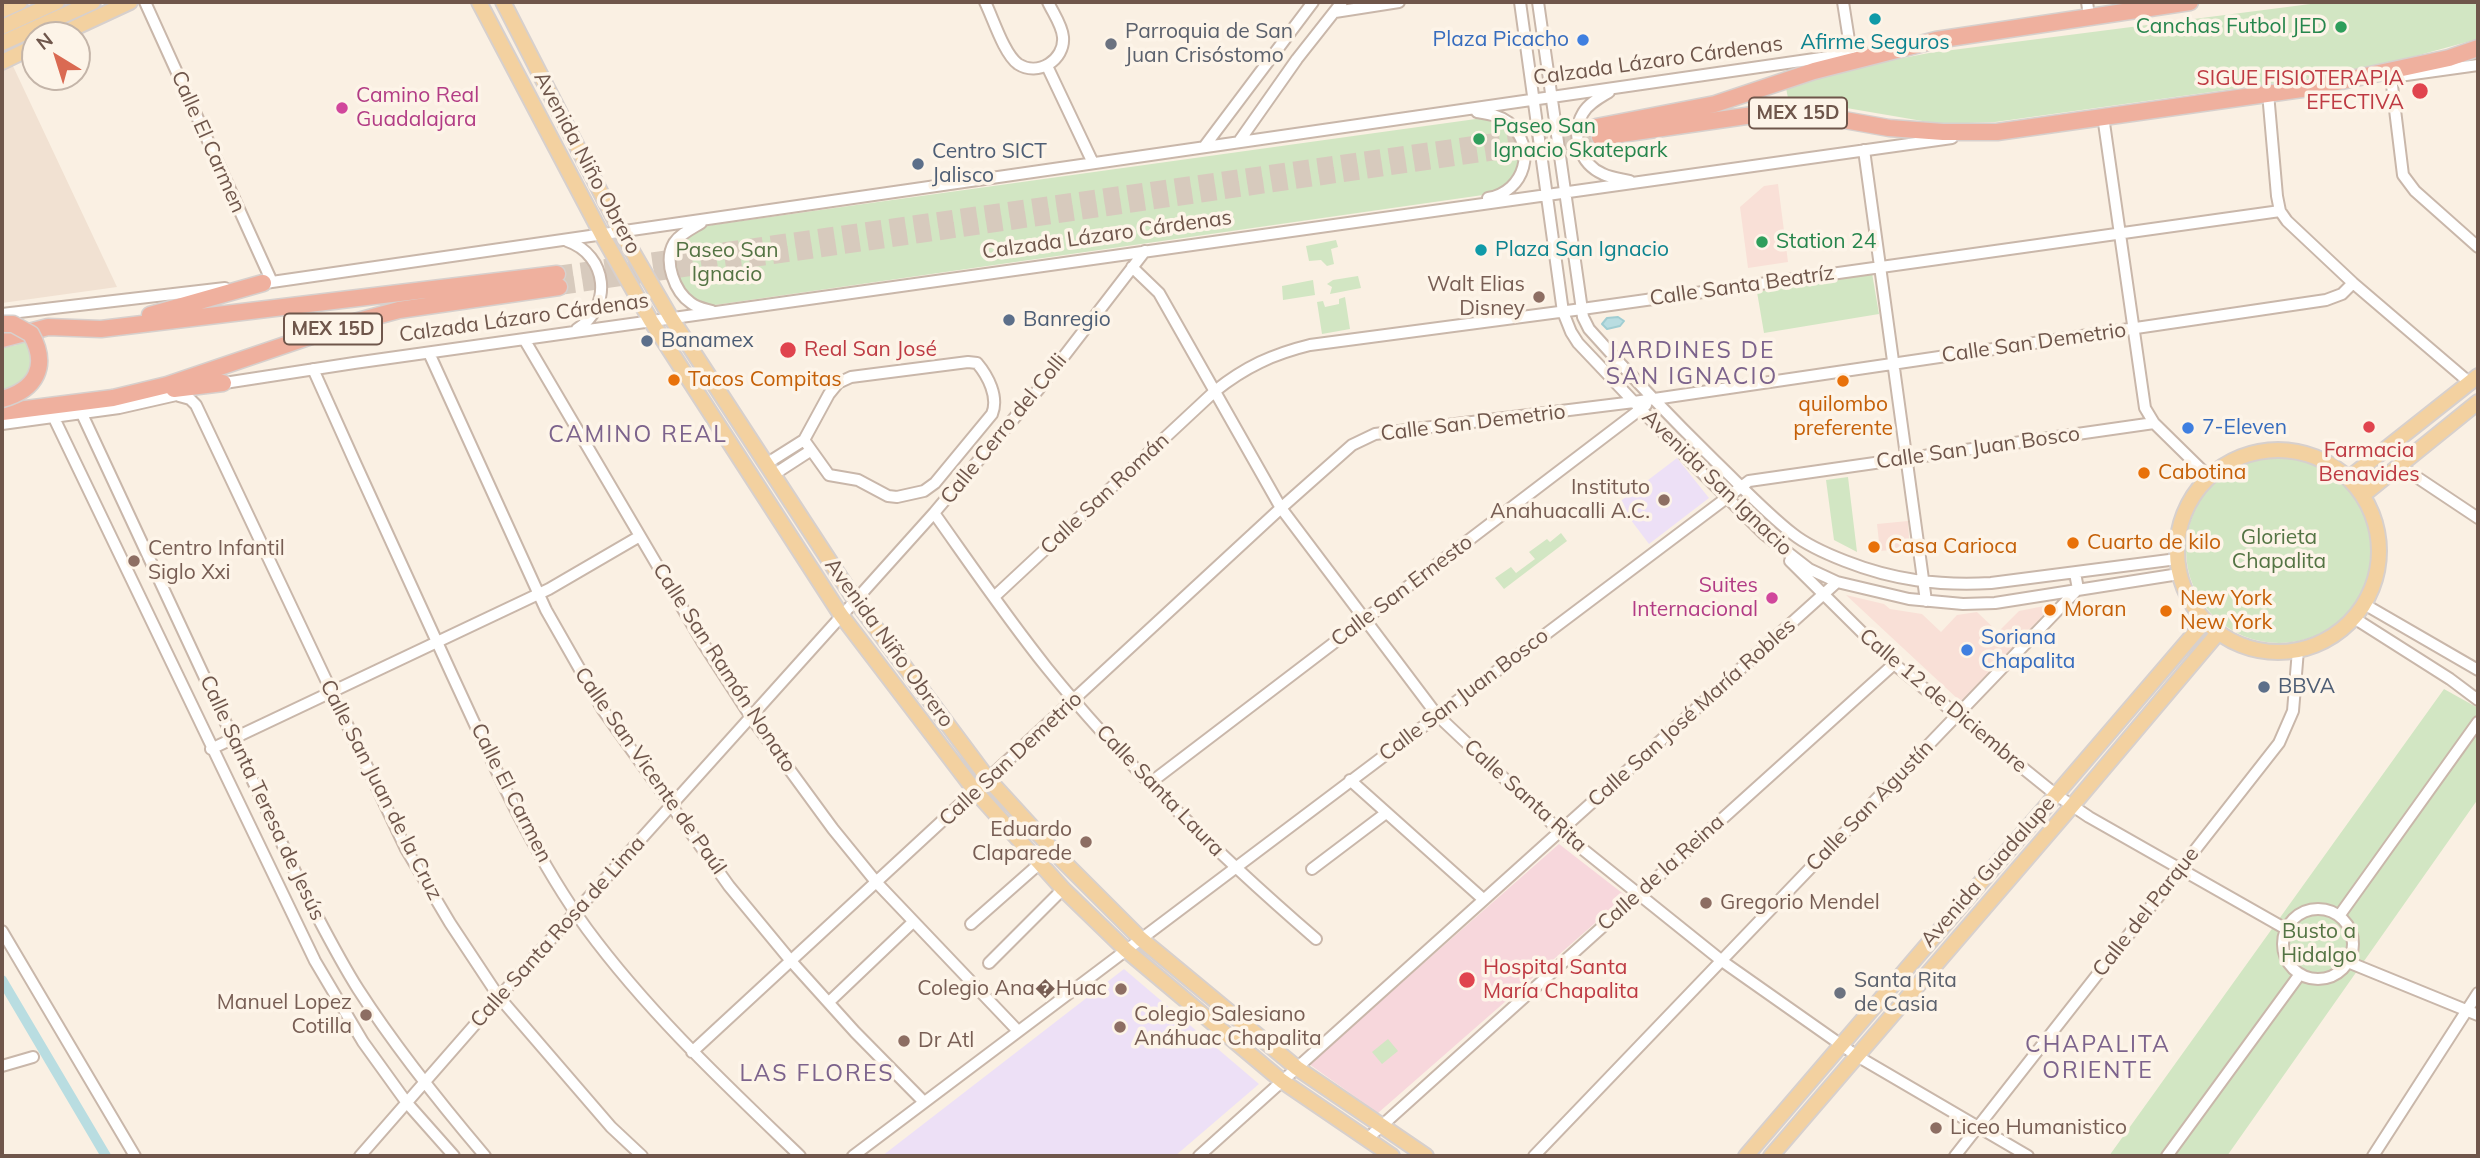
<!DOCTYPE html>
<html>
<head>
<meta charset="utf-8">
<style>
  body { margin:0 }
  #map { position:relative; width:2480px; height:1158px; overflow:hidden; background:#faf0e3; font-family:Mulish,sans-serif }
  canvas { display:block }
  .frame { position:absolute; inset:0; border:4px solid #6f564b; pointer-events:none }
  .north { position:absolute; left:21px; top:21px; width:70px; height:70px; box-sizing:border-box; background:#fdf4e8; border:2px solid #c4b5a9; border-radius:50%; rotate:322deg; font-size:19px; font-weight:700; line-height:28px; text-align:center; color:#6f564b }
  .north::after { content:''; display:block; margin:auto; width:24px; height:32px; background:#da6a52; clip-path:polygon(50% 0,100% 100%,50% 72%,0 100%) }
</style>
</head>
<body>
<div id="map">
<canvas width="2480" height="1158"></canvas>
<div class="frame"></div>
<div class="north">N</div>
</div>
<script>
const g = document.querySelector('canvas').getContext('2d');
g.lineJoin = 'round';
function fill(path, color) {
  g.fillStyle = color;
  g.fill(path, 'evenodd');
}
function stroke(path, color, width, dash) {
  g.strokeStyle = color;
  g.lineWidth = width;
  g.lineCap = dash ? 'butt' : 'round';
  g.setLineDash(dash || []);
  g.stroke(path);
}
function label(font, color, halo, rows, align = 'center') {
  g.font = font + ' Mulish,sans-serif';
  g.lineWidth = 7;
  g.setLineDash([]);
  g.textBaseline = 'middle';
  g.strokeStyle = halo;
  g.fillStyle = color;
  for (const [text, x, y, turn = 0] of rows) {
    g.save();
    g.translate(x, y);
    g.rotate((+turn || 0) * Math.PI / 180);
    g.textAlign = isNaN(turn) ? turn : align;
    if (halo) g.strokeText(text, 0, 0);
    g.fillText(text, 0, 0);
    g.restore();
  }
}
const residential = new Path2D(`
  M12,64L117,287L2,303V69Z`);
const commercial = new Path2D(`
  M1778,184L1788,262L1748,268L1740,207L1764,186Z
  M1908,521L1910,554L1893,556L1892,550L1880,551L1877,524Z
  M1846,595L1884,604L1890,609L1922,614L1941,632L1957,615L1977,612L1998,632L2019,611L2054,604L1961,702Z`);
const education = new Path2D(`
  M1677,458L1709,498L1649,544L1618,503Z
  M1124,969L1259,1084L1175,1156H882Z`);
const medical = new Path2D(`
  M1559,844L1626,896L1378,1113L1309,1064Z`);
const green = new Path2D(`
  M2326,2H2478V39L2390,63L2319,77L1995,122L1940,124L1788,98L1786,88L1872,64L1929,53Z
  M1483,118C1493,119 1502,119 1509,127C1520,139 1526,167 1514,180C1509,186 1497,190 1490,194L708,306L693,301L680,290L673,258L677,245L698,227Z
  M1336,240L1338,247L1331,249L1334,264L1327,266L1321,260L1309,261L1306,246Z
  M1872,273L1879,314L1764,333L1757,292Z
  M1358,276L1361,288L1330,294L1332,287L1327,284L1333,280Z
  M1313,280L1315,295L1283,300L1282,286Z
  M1345,297L1350,329L1322,334L1317,302L1323,301L1325,307L1339,304V299Z
  M13,327L32,348V369L18,387L2,393V348L17,345Z
  M2186 550a93 93 0 1 1 186 0a93 93 0 1 1-186 0Z
  M1848,477L1857,552L1834,540L1826,480Z
  M1561,533L1567,541L1504,589L1495,578L1511,567L1516,573L1535,559L1529,552L1547,539L1550,542Z
  M2444,689L2478,708V799L2227,1156H2109Z
  M1388,1039L1398,1051L1382,1064L1372,1052Z`);
const water = new Path2D(`
  M1618,317L1624,321L1620,326L1607,329L1602,324L1607,318Z`);
const canal = new Path2D(`
  M2,980L106,1156`);
const highwayTunnel = new Path2D(`
  M557,274L1573,130
  M559,287L1600,137`);
const minor = new Path2D(`
  M145,2L272,282
  M985,2C993,18 1004,54 1018,64C1038,77 1065,60 1063,37C1062,25 1053,13 1048,2
  M1520,2L1563,312L1571,332L1578,343L1689,460L1764,534L1809,569L1837,582L1909,599L1963,604L1995,603L2179,574
  M1538,2L1583,317L1589,329C1629,374 1671,418 1715,461C1740,485 1765,512 1793,534C1808,546 1827,554 1845,561C1893,580 1939,586 1991,583L2177,559
  M1843,2L1851,53
  M2087,2L2089,16
  M1335,12L1399,2
  M1047,66L1093,163
  M2399,76L2478,65
  M2391,77L2403,175L2415,191L2478,247
  M1609,92C1599,98 1588,104 1583,113C1570,135 1580,164 1603,174C1611,178 1622,179 1630,181
  M2268,93L2277,196L2280,211L2287,221L2353,283L2470,383
  M1477,112C1488,114 1499,115 1508,122C1538,147 1525,192 1488,198
  M2103,116L2145,408L2154,423L2209,477
  M1240,140L1297,59L1342,2
  M1204,147L1313,2
  M1864,150L1926,601
  M701,223C691,229 680,234 674,243C663,262 675,292 691,303C697,308 705,309 712,311
  M567,241C608,255 613,307 577,329
  M1132,267L1159,293L1281,508L1437,715L1560,831L1722,961L1857,1056L2028,1156
  M258,284L1863,52
  M2,314L225,288
  M524,339L703,643L751,717L833,829L877,883L1018,1031
  M429,353L546,610L603,710L729,886L791,961L855,1032L924,1102
  M313,369C359,472 406,575 453,677C493,763 531,852 587,929C649,1013 725,1084 800,1156
  M218,384L354,363L1952,138
  M179,396L190,399L196,405L406,849L450,923L499,997L611,1127L642,1156
  M82,414L306,895C323,927 339,959 358,989C396,1048 440,1103 485,1156
  M54,418L315,961L363,1042L407,1103L454,1156
  M2,424L119,408L185,393
  M766,464L804,440L829,394L838,383L851,377L968,362L977,363C988,376 999,397 992,414L935,483L924,491L897,497L888,496L858,480L829,475L804,440
  M2400,466L2478,518
  M773,475L810,451
  M934,513C971,565 1007,618 1047,668C1127,767 1220,856 1316,939
  M1790,561L1894,664L2055,794L2089,817L2286,929
  M994,597L1215,391C1245,367 1273,354 1310,345L1582,309L2280,211
  M2364,604L2478,670
  M2354,618L2450,679L2478,700
  M211,749L549,589L640,536
  M1350,780L1483,899
  M1150,783L1646,405
  M1312,869L1386,813
  M2283 944a35 35 0 1 1 70 0a35 35 0 1 1-70 0Z
  M2339,916L2478,722
  M971,924L1039,864
  M2,931L135,1156
  M2348,962L2478,1015
  M989,963L1063,889
  M829,1002L913,922
  M692,1052L1281,508L1352,445L1375,434L1634,402L2326,300L2342,294L2353,283
  M2,1066L33,1057
  M1367,1139L1894,664
  M360,1156L499,997L934,513L1038,390L1145,251
  M853,1156L1749,481L2154,423
  M1199,1156L1837,582
  M1534,1156L2078,589L2075,573
  M1955,1156L2279,743L2293,711L2298,650
  M2167,1156L2300,974
  M2373,1156L2478,993`);
const major = new Path2D(`
  M479,2L602,235L651,321L841,615L976,792L1063,889L1126,950L1282,1081L1392,1156
  M503,2L621,232L671,318L855,600L989,780L1063,861L1141,939L1297,1068L1426,1156
  M2,10L20,2
  M2,27L57,2
  M59,35L130,2
  M2,43L93,2
  M2,62L35,46
  M2177 551a101 101 0 1 1 202 0a101 101 0 1 1-202 0Z
  M2349,478L2478,376
  M2363,495L2478,402
  M1746,1156L2205,621
  M1771,1156L2072,806L2218,633`);
const highway = new Path2D(`
  M1596,127L1715,104L1814,71L1936,40L2190,2
  M1600,137L1774,112L1805,113L1889,128L1943,132H1997L2309,88L2449,58L2478,48
  M150,315L263,283
  M2,339L48,327L101,329L557,274
  M174,389L223,383
  M2,412L113,398L167,385L347,324L399,310L559,287`);
const highwayBridge = new Path2D(`
  M2,324H13L31,334C49,366 36,390 2,399`);
const markers = [
  [1875,19,7,"#0f9aa8"],
  [2341,27,7,"#2e9e5b"],
  [1583,40,7,"#3f7fe0"],
  [1111,44,7,"#6b7280"],
  [2420,91,9,"#e0444e"],
  [342,108,7,"#d1479c"],
  [1479,139,7,"#2e9e5b"],
  [918,164,7,"#5c6f8a"],
  [1762,242,7,"#2e9e5b"],
  [1481,250,7,"#0f9aa8"],
  [1539,297,7,"#8d6e63"],
  [1009,320,7,"#5c6f8a"],
  [647,341,7,"#5c6f8a"],
  [788,350,9,"#e0444e"],
  [674,380,7,"#e8710a"],
  [1843,381,7,"#e8710a"],
  [2369,427,7,"#e0444e"],
  [2188,428,7,"#3f7fe0"],
  [2144,473,7,"#e8710a"],
  [1664,500,7,"#8d6e63"],
  [2073,543,7,"#e8710a"],
  [1874,547,7,"#e8710a"],
  [134,561,7,"#8d6e63"],
  [1772,598,7,"#d1479c"],
  [2050,610,7,"#e8710a"],
  [2166,611,7,"#e8710a"],
  [1967,650,7,"#3f7fe0"],
  [2264,687,7,"#5c6f8a"],
  [1086,842,7,"#8d6e63"],
  [1706,903,7,"#8d6e63"],
  [1467,980,9,"#e0444e"],
  [1121,989,7,"#8d6e63"],
  [1840,993,7,"#6b7280"],
  [366,1015,7,"#8d6e63"],
  [1120,1027,7,"#8d6e63"],
  [904,1041,7,"#8d6e63"],
  [1936,1128,7,"#8d6e63"]
];
const shields = [
  [1798,113,98],
  [333,329,98]
];
const shieldNames = [
  ["MEX 15D",1798,113],
  ["MEX 15D",333,329]
];
const leisureNames = [
  ["Canchas Futbol JED",2327,27,"right"],
  ["Paseo San",1493,127],
  ["Ignacio Skatepark",1493,151],
  ["Station 24",1776,242]
];
const worshipNames = [
  ["Parroquia de San",1125,32],
  ["Juan Crisóstomo",1125,56],
  ["Santa Rita",1854,981],
  ["de Casia",1854,1005]
];
const shopNames = [
  ["Plaza Picacho",1569,40,"right"],
  ["7-Eleven",2202,428],
  ["Soriana",1981,638],
  ["Chapalita",1981,662]
];
const cultureNames = [
  ["Afirme Seguros",1875,43],
  ["Plaza San Ignacio",1495,250,"left"]
];
const streetNames = [
  ["Calzada Lázaro Cárdenas",1658,61,-8],
  ["Calle El Carmen",208,142,66],
  ["Avenida Niño Obrero",587,163,62],
  ["Calzada Lázaro Cárdenas",1107,235,-8],
  ["Calle Santa Beatríz",1742,286,-8],
  ["Calzada Lázaro Cárdenas",524,318,-8],
  ["Calle San Demetrio",2034,343,-8],
  ["Calle San Demetrio",1473,423,-7],
  ["Calle Cerro del Colli",1004,429,-51],
  ["Calle San Juan Bosco",1978,448,-8],
  ["Avenida San Ignacio",1717,483,44],
  ["Calle San Román",1105,494,-43],
  ["Calle San Ernesto",1402,591,-37],
  ["Avenida Niño Obrero",889,643,54],
  ["Calle San Ramón Nonato",724,668,57],
  ["Calle San Juan Bosco",1464,695,-37],
  ["Calle 12 de Diciembre",1943,701,40],
  ["Calle San José María Robles",1692,713,-42],
  ["Calle San Demetrio",1011,759,-43],
  ["Calle San Vicente de Paúl",650,771,55],
  ["Calle San Juan de la Cruz",381,790,63],
  ["Calle Santa Laura",1160,791,46],
  ["Calle El Carmen",511,793,63],
  ["Calle Santa Rita",1525,796,42],
  ["Calle Santa Teresa de Jesús",262,798,65],
  ["Calle San Agustín",1870,806,-46],
  ["Avenida Guadalupe",1988,872,-49],
  ["Calle de la Reina",1661,873,-42],
  ["Calle del Parque",2146,912,-52],
  ["Calle Santa Rosa de Lima",558,932,-48]
];
const healthNames = [
  ["SIGUE FISIOTERAPIA",2404,79,"right"],
  ["EFECTIVA",2404,103,"right"],
  ["Real San José",804,350],
  ["Farmacia",2369,451,"center"],
  ["Benavides",2369,475,"center"],
  ["Hospital Santa",1483,968],
  ["María Chapalita",1483,992]
];
const hotelNames = [
  ["Camino Real",356,96],
  ["Guadalajara",356,120],
  ["Suites",1758,586,"right"],
  ["Internacional",1758,610,"right"]
];
const serviceNames = [
  ["Centro SICT",932,152],
  ["Jalisco",932,176],
  ["Banregio",1023,320],
  ["Banamex",661,341],
  ["BBVA",2278,687]
];
const parkNames = [
  ["Paseo San",727,251],
  ["Ignacio",727,275],
  ["Glorieta",2279,538],
  ["Chapalita",2279,562],
  ["Busto a",2319,932],
  ["Hidalgo",2319,956]
];
const educationNames = [
  ["Walt Elias",1525,285],
  ["Disney",1525,309],
  ["Instituto",1650,488],
  ["Anahuacalli A.C.",1650,512],
  ["Centro Infantil",148,549,"left"],
  ["Siglo Xxi",148,573,"left"],
  ["Eduardo",1072,830],
  ["Claparede",1072,854],
  ["Gregorio Mendel",1720,903,"left"],
  ["Colegio Ana�Huac",1107,989],
  ["Manuel Lopez",352,1003],
  ["Cotilla",352,1027],
  ["Colegio Salesiano",1134,1015,"left"],
  ["Anáhuac Chapalita",1134,1039,"left"],
  ["Dr Atl",918,1041,"left"],
  ["Liceo Humanistico",1950,1128,"left"]
];
const foodNames = [
  ["Tacos Compitas",688,380],
  ["quilombo",1843,405,"center"],
  ["preferente",1843,429,"center"],
  ["Cabotina",2158,473],
  ["Cuarto de kilo",2087,543],
  ["Casa Carioca",1888,547],
  ["New York",2180,599],
  ["New York",2180,623],
  ["Moran",2064,610]
];
const neighbourhoodNames = [
  ["JARDINES DE",1692,351],
  ["SAN IGNACIO",1692,377],
  ["CAMINO REAL",638,435],
  ["CHAPALITA",2098,1045],
  ["ORIENTE",2098,1071],
  ["LAS FLORES",817,1074]
];
fill(residential, '#f1e1d2');
fill(commercial, '#f9e0d7');
fill(education, '#ede0f6');
fill(medical, '#f7d7dc');
fill(green, '#d2e6c3');
fill(water, '#b9dde1');
stroke(water, '#a0cdd2', 2);
stroke(canal, '#b9dde1', 10);
stroke(highwayTunnel, '#d7cabd', 16, [16, 8]);
stroke(minor, '#c9b7aa', 14);
stroke(major, '#d7d0cd', 18);
stroke(highway, '#d7d0cd', 19);
stroke(minor, '#fff', 10);
stroke(major, '#f3d1a0', 14);
stroke(highway, '#efb09e', 16);
stroke(highwayBridge, '#d7d0cd', 19, []);
stroke(highwayBridge, '#efb09e', 16);
for (const [x, y, r, color] of markers) {
  const dot = new Path2D();
  dot.arc(x, y, r, 0, 2 * Math.PI);
  g.fillStyle = color;
  g.fill(dot);
  stroke(dot, '#fdf4e8', 2.5);
}
for (const [x, y, w] of shields) {
  const box = new Path2D();
  box.roundRect(x - w / 2, y - 15.5, w, 31, 5);
  g.fillStyle = '#fdf4e8';
  g.fill(box);
  stroke(box, '#6f564b', 2);
}
label('bold 19px', '#6f564b', null, shieldNames);
label('21px', '#27864d', '#fdf4e8', leisureNames, 'left');
label('21px', '#5b616d', '#fdf4e8', worshipNames, 'left');
label('21px', '#366cbe', '#fdf4e8', shopNames, 'left');
label('21px', '#0d838f', '#fdf4e8', cultureNames);
label('21px', '#6f564b', '#fdf4e8', streetNames);
label('21px', '#be3a42', '#fdf4e8', healthNames, 'left');
label('21px', '#b23c85', '#fdf4e8', hotelNames, 'left');
label('21px', '#4e5e75', '#fdf4e8', serviceNames, 'left');
label('21px', '#547444', '#fdf4e8', parkNames);
label('21px', '#785e54', '#fdf4e8', educationNames, 'right');
label('21px', '#c56008', '#fdf4e8', foodNames, 'left');
g.letterSpacing = '2px';
label('23px', '#7c638c', '#fdf4e8', neighbourhoodNames);
g.letterSpacing = '0px';
</script>
</body>
</html>
